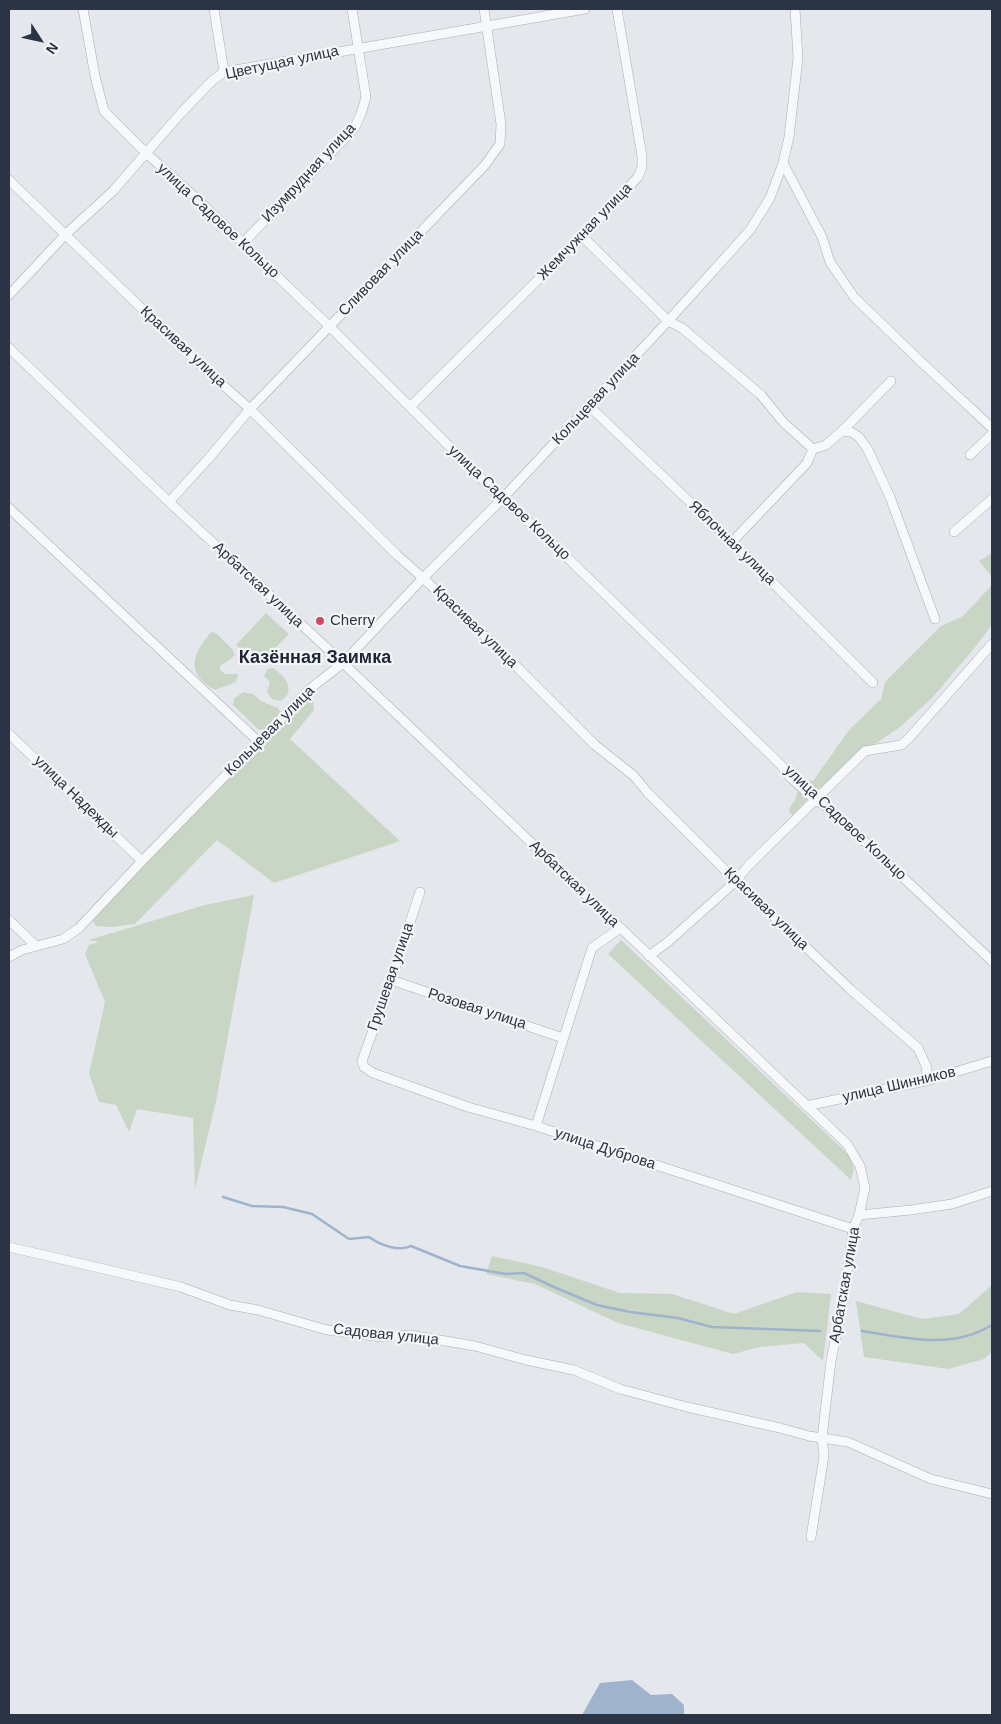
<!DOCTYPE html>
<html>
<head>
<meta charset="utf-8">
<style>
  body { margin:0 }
  #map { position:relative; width:1001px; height:1724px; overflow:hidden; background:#e4e7ec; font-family:Arial,sans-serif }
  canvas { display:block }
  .frame { position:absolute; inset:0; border:10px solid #2b3445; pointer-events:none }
  .north { position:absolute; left:15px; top:15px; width:50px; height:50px; -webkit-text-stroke:4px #f4f6f9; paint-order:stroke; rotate:125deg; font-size:14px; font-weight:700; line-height:20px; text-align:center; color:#2b3445 }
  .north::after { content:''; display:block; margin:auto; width:18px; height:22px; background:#2b3445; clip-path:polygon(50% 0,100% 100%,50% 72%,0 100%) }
</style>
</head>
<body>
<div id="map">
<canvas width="1001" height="1724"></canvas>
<div class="frame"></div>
<div class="north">N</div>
</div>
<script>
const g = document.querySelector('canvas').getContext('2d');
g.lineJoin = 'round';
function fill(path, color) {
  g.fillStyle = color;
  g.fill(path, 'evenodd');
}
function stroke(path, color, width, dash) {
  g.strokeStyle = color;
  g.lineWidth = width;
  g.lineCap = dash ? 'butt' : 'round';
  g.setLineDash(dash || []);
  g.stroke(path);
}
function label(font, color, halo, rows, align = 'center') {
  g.font = font + ' Arial,sans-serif';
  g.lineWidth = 4.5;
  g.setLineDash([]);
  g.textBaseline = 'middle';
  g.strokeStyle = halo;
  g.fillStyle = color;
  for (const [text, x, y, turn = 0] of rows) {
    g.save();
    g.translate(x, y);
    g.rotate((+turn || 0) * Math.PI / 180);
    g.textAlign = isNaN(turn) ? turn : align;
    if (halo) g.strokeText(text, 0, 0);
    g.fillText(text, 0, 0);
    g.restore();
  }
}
const green = new Path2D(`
  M992,553V577L979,561Z
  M992,585V625L972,651L932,698L900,727L865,751L821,790L815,791L793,815L790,814L789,809L795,800L801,780L804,779L813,781L849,730L881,699L885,682L941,626L963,616Z
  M266,613L289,634L258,666L236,645Z
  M211,632L216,633L232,649L235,655L229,660L220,666V670L225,674H238L236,682L215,690C185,673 192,655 211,632Z
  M273,668C282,675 291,681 288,694L281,701L272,699L267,692L270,682L264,676L268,669Z
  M243,692L253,694L261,701L278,708L280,712C277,720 269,726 262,730L258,729L233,705L234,699Z
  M312,693L314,710L290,739L400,841L274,883L217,840L135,924L111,927L96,926L93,922L94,917Z
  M254,895L216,1101L195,1189L193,1118L137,1109L129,1132L116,1105L99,1102L89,1074L105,1002L85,954L89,945L99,942L89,940L205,905Z
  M621,940L850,1156L854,1169L851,1180L608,954Z
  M492,1256L542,1267L620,1293L672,1294L734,1314L797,1292L831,1294L823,1361L804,1343L760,1347L733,1354L618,1323L535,1284L486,1274Z
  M992,1285V1352L984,1359L948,1369L864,1357L856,1301L922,1319L959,1314Z`);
const water = new Path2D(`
  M632,1680L651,1695L672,1694L684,1705V1715H582L600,1683Z`);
const stream = new Path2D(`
  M223,1197L252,1206L283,1207L312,1214L349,1239L369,1237C380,1245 399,1252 411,1246L460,1266L506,1274L524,1273L556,1288L597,1305L630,1312L678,1318L712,1327L820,1331
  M862,1331C907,1338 951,1350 992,1325`);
const street = new Path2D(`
  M83,9L95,76L104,111L146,153L196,198L329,326L502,499L546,537L781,765L789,776L815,800L830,809L844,822L992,961
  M214,9L224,72
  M783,163L822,237L830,262L854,297L918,359L992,428
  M9,180L199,364L250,409L397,555L423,578L509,659L595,745L634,776L648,793L736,881L850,989L918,1048L927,1068L925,1081
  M582,236L668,321L682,328L761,395L784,423L813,449L826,445L842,431L851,432L859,437L868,450L890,497L935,619
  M243,243L354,129L361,114L366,97L352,9
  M9,295L66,234L113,191L181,113L213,80L224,72L585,9
  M9,348L169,502L343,663L847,1144L860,1166L865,1188L859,1215L853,1229L844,1297L831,1361L822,1438L824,1456L811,1537
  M589,406L732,542L873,683
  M410,407L582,236L638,177L642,167V156L617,9
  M842,431L891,381
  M970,455L992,434
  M169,502L209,458L250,409L485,165L500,144L501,124L484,9
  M9,508L259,742
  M954,532L992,499
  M732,542L807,463L813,449
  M9,734L142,861
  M420,892L391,980L362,1061L364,1067L373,1073L468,1107L536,1126L853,1229
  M9,920L36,946
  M649,956L669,941L736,881L748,866L865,751L901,745L909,738L992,644
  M9,957L22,950L63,939L79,928L142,861L311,688L343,663L423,578L502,499L668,321L750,230L770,198L783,163L789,137L798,58L795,9
  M391,980L563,1038
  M806,1106L925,1081L992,1061
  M536,1126L592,948L620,928
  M859,1215L911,1210L952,1204L992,1191
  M9,1247L181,1287L230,1305L258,1310L327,1330L382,1337L410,1335L475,1346L526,1360L574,1370L620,1389L687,1407L780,1428L809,1436L848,1442L931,1479L992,1494`);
const markers = [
  [320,621,5,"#d1495b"]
];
const streetNames = [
  ["Цветущая улица",282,63,-12],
  ["Изумрудная улица",309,173,-47],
  ["улица Садовое Кольцо",218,221,43],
  ["Жемчужная улица",585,232,-46],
  ["Сливовая улица",381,273,-46],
  ["Красивая улица",183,347,43],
  ["Кольцевая улица",596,399,-47],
  ["улица Садовое Кольцо",509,503,43],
  ["Яблочная улица",732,543,44],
  ["Арбатская улица",258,585,43],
  ["Красивая улица",475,627,44],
  ["Кольцевая улица",270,731,-45],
  ["улица Надежды",76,797,44],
  ["улица Садовое Кольцо",845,823,43],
  ["Арбатская улица",574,884,44],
  ["Красивая улица",766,909,44],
  ["Грушевая улица",391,977,-71],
  ["Розовая улица",477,1009,18],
  ["улица Шинников",899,1085,-13],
  ["улица Дуброва",605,1149,18],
  ["Арбатская улица",845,1285,-80],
  ["Садовая улица",386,1335,6]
];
const poiNames = [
  ["Cherry",330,621]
];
const quarterNames = [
  ["Казённая Заимка",315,658]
];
fill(green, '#c9d6c5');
fill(water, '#9fb4cc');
stroke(stream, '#9fb4cc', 2.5);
stroke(street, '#a9aeb7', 10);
stroke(street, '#f7f8fa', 9);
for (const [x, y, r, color] of markers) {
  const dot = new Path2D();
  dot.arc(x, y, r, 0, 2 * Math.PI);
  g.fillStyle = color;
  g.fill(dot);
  stroke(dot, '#f4f6f9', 2);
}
label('15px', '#2b3445', '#f4f6f9', streetNames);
label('15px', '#2b3445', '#f4f6f9', poiNames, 'left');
label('bold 18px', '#1d2536', '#f4f6f9', quarterNames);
</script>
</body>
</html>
